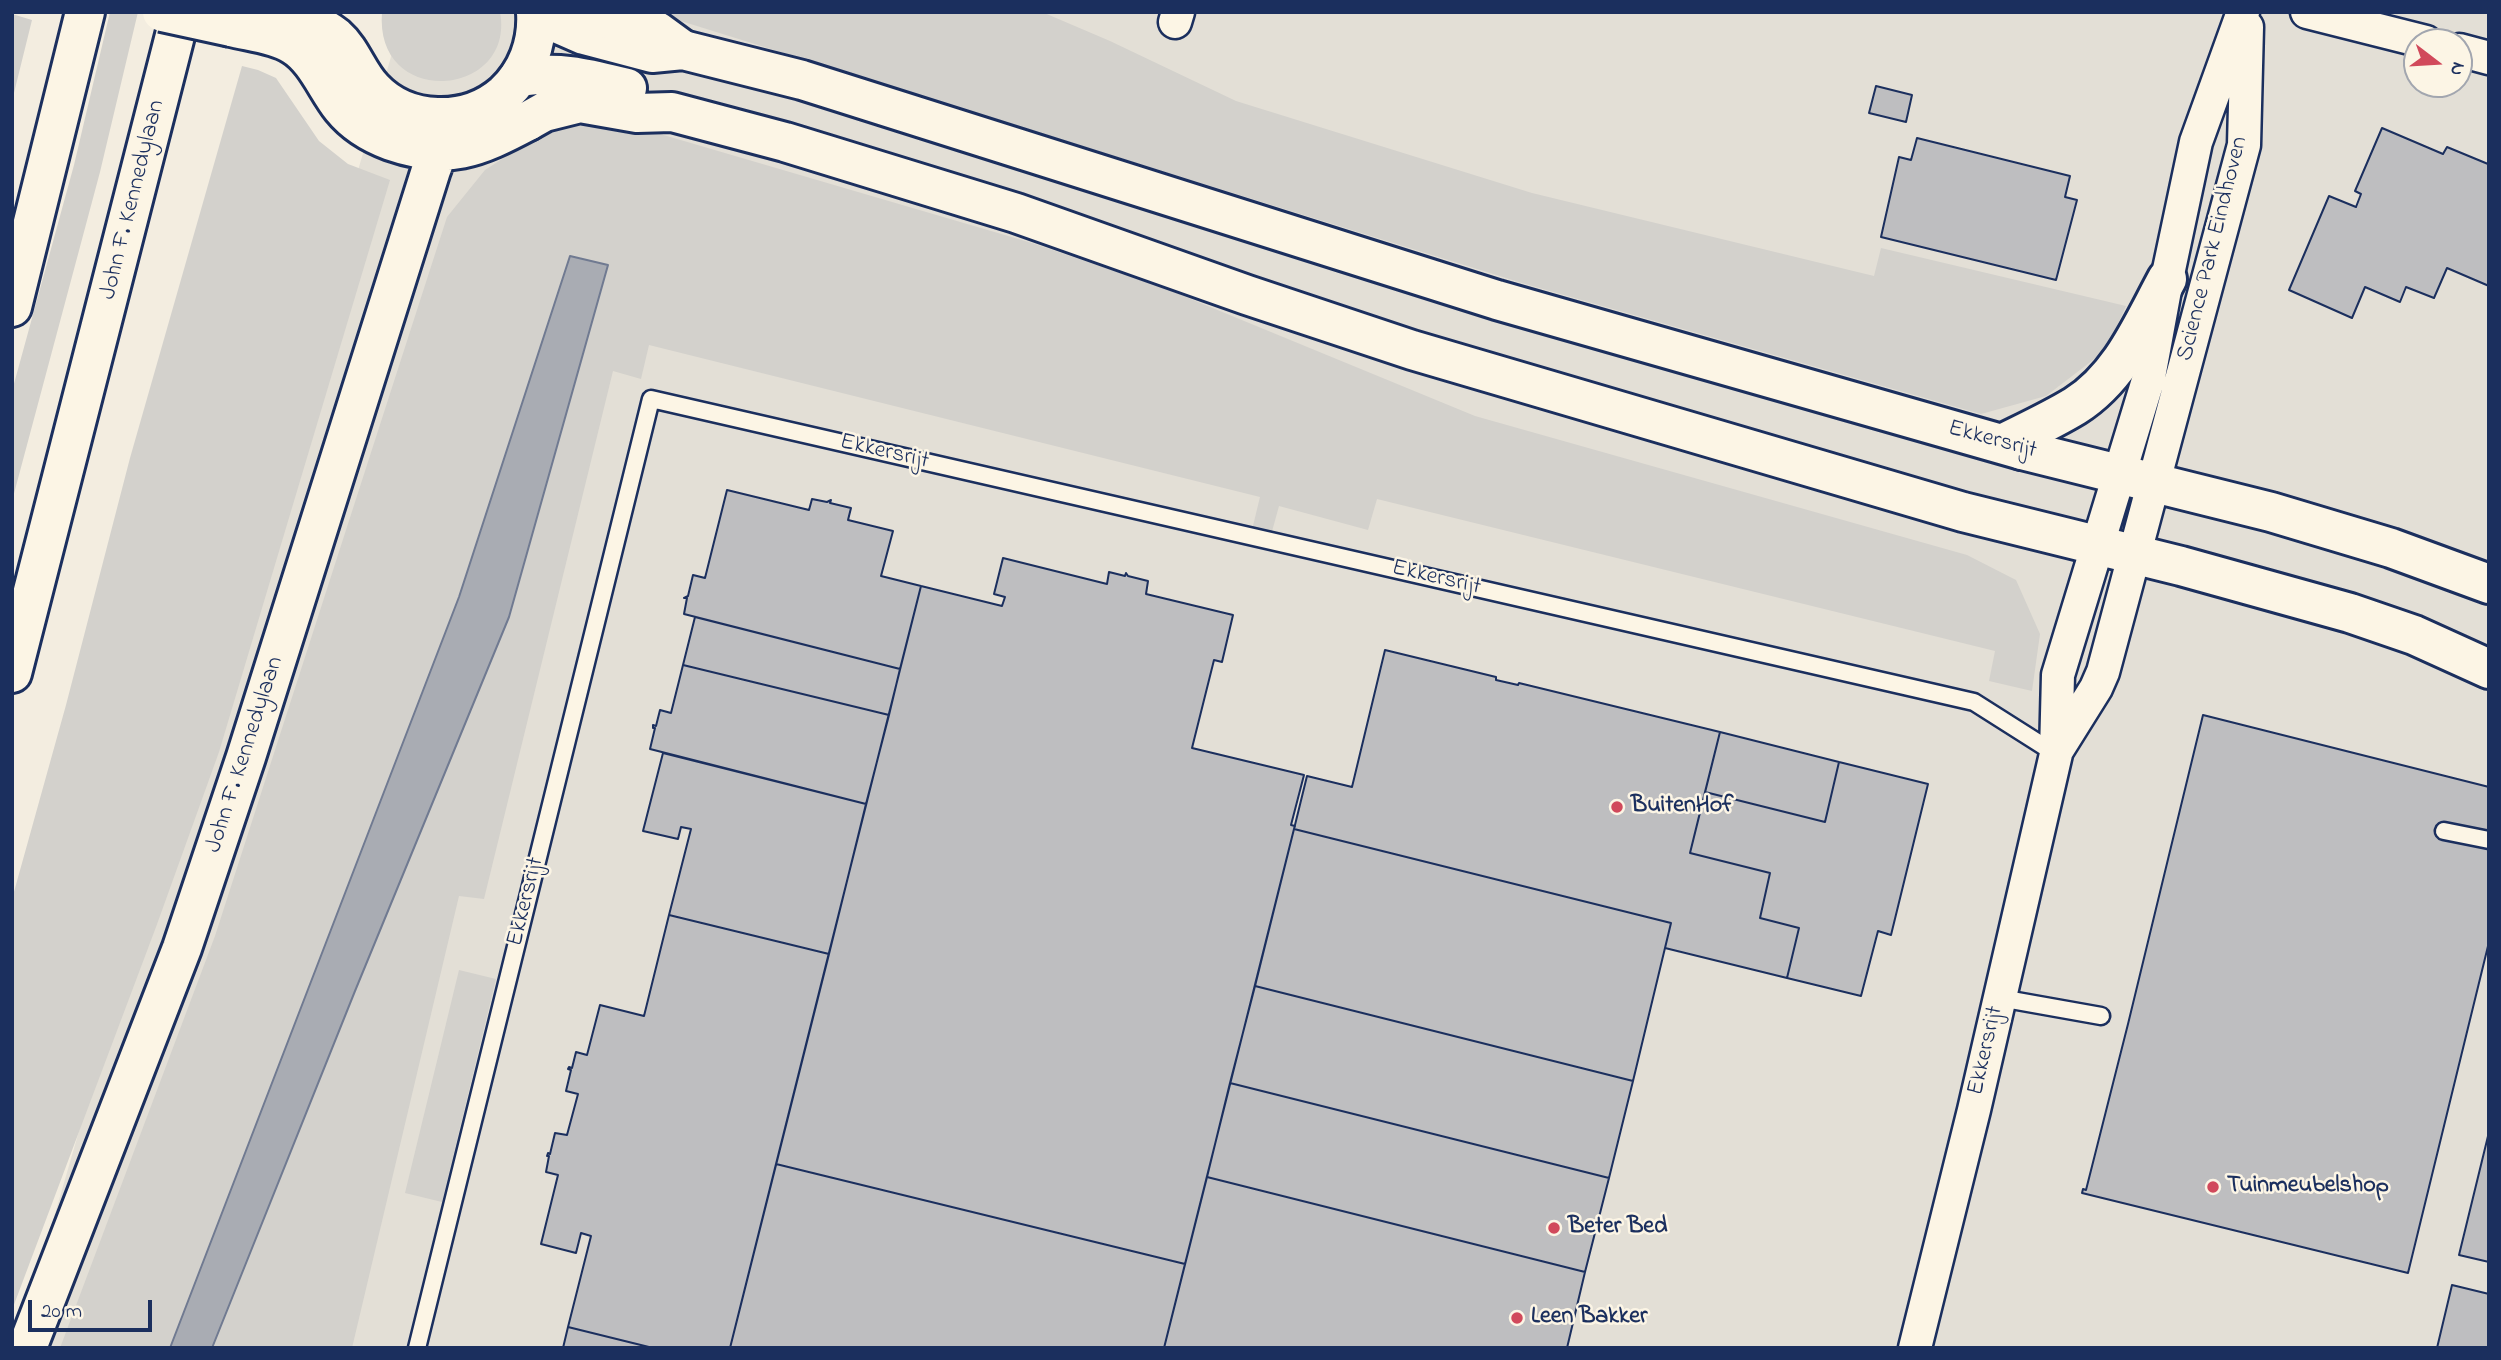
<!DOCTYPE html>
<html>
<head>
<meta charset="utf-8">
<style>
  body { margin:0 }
  #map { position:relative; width:2501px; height:1360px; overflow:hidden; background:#f3ede0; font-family:"Indie Flower",sans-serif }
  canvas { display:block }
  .frame { position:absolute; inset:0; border:14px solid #1b2f5e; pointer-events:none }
  .north { position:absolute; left:2403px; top:28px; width:70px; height:70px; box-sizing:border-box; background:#fcf5e5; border:2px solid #a2a6af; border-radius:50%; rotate:107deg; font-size:19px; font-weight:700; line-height:28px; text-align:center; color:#1b2f5e }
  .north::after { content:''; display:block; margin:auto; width:24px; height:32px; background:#d1495b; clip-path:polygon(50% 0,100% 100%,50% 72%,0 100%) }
  .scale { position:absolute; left:28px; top:1300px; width:124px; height:32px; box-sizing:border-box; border:4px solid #1b2f5e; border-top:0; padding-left:9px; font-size:21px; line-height:24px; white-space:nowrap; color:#1b2f5e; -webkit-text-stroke:5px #fcf5e5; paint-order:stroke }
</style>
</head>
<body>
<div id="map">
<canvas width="2501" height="1360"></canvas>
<div class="frame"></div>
<div class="north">N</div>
<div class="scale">20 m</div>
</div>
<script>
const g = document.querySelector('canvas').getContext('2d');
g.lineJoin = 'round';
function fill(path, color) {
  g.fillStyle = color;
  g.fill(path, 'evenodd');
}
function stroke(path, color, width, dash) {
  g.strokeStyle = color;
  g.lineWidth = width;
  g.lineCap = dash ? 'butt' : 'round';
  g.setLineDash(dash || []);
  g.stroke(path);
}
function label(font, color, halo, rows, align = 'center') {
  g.font = font + ' "Indie Flower",sans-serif';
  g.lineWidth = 5;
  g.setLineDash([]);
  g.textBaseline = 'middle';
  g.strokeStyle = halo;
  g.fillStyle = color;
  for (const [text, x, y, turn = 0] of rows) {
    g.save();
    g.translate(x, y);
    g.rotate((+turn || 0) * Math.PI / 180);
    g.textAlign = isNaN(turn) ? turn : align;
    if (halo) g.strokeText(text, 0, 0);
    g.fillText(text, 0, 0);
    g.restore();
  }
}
const built = new Path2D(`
  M404,12H2489V1348H16ZM2417,42H2459V84H2417Z`);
const green = new Path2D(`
  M110,12H138L100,172L12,501V391L74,165Z
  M382,12H500C516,98 374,110 382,12Z
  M652,12H1042L1110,41L1236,101L1532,193L1874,276L1881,248L2126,306L2106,350L2046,396L1981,414L1522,283Z
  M12,14L32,20L12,101Z
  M242,66L258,70L276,78L319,141L348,164L390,180L219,752L156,927L12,1310V899L66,705L130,458Z
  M588,120L626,124L1032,243L1164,288L1475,416L1967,555L2016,580L2040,634L2032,691L1989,681L1995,651L1377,499L1368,530L1279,506L1271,535L1252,530L1260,497L649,345L641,379L613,371L484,899L459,896L352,1348H212L355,991L509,617L608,266L570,256L459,597L170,1348H60L215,936L447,217L485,170L549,129Z
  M459,970L496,979L442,1202L405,1193Z`);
const water = new Path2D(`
  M570,256L608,265L509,617L355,991L212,1348H170L459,597Z`);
const building = new Path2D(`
  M1876,86L1912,95L1906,122L1869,113Z
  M2382,128L2443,154L2447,147L2488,164L2489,162V286L2447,268L2434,298L2406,287L2400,302L2365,287L2352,318L2289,290L2329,196L2356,207L2361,194L2355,191Z
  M1917,138L2070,176L2065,197L2077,200L2056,280L1881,237L1899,157L1911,160Z
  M727,490L809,510L812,499L827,502L831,500L830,503L851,508L848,520L893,531L881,576L921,586L900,669L684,614L687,598H684L688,596L693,575L705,578Z
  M1003,558L1107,584L1109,572L1125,576L1126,573L1128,576L1148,581L1146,594L1233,615L1222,662L1214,660L1192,748L1304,775L1291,825L1295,826L1294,829L1185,1264L776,1164L921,586L1002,606L1005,597L994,594Z
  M695,617L900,669L889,715L683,665Z
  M1385,650L1496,677V680L1518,685L1519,683L1720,732L1690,853L1770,873L1760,918L1799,928L1787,978L1665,948L1671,923L1294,829L1307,776L1352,787Z
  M683,665L889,715L866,804L650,749L655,728H653V725L656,726L660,710L671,713Z
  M2203,715L2489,787V942L2408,1273L2082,1193L2083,1189L2086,1190L2128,1024Z
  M1720,732L1839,762L1825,822L1705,792Z
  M663,753L866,804L829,954L669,915L691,829L681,827L678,839L643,831Z
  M1839,762L1928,784L1891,935L1878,931L1861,996L1787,978L1799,928L1760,918L1770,873L1690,853L1705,792L1825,822Z
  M1294,829L1671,923L1633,1081L1255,986Z
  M669,915L829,954L730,1348H653L568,1327L591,1236L581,1233L576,1253L541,1244L558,1175L546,1172L549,1156H547L548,1153L550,1154L555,1133L567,1135L578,1094L566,1091L571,1070L568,1069L569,1067L572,1068L576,1052L587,1055L600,1005L644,1016Z
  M1255,986L1633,1081L1609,1178L1230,1083Z
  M1230,1083L1609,1178L1585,1272L1207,1177Z
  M2489,1132V1262L2459,1255Z
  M776,1164L1185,1264L1164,1348H730Z
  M1207,1177L1585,1272L1567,1348H1164Z
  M2452,1285L2489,1294V1348H2437Z
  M568,1327L653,1348H563Z`);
const service = new Path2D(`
  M2444,831L2489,840
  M2000,998L2101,1016
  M417,1348L651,399L1974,702L2056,754`);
const minor = new Path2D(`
  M2307,12L2426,42
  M1175,22L1178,12
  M2459,50L2489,58
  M2056,752L2096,688L2103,672L2244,145L2247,27
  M1915,1348L1974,1110L2056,754L2058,675L2149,377L2167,279L2196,142L2243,12`);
const secondary = new Path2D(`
  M519,77C562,71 586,78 627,88
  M528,121L544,112L580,103L637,113L672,112L785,142L1016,213L1247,295L1412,350L1963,512L2181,566L2350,613L2414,635L2489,669
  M2022,450L2271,512L2391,548L2489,584`);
const trunk = new Path2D(`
  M277,12C299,17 319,23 336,37C352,51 358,74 373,89C407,125 467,126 504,94C527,73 538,43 536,12
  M536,14L584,35L652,53L683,50L802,80L1497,300L2022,450
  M231,27C251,32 276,34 293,45C316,59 326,88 342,108C355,124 372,134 391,141C448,161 477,148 528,121
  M2002,444C2026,432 2052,420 2075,406C2121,377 2142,325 2167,279
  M27,1348L182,948L246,757L431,170L451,117`);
const motorway = new Path2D(`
  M594,12L611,20L657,31L683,50
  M12,307L85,12
  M12,673L181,12`);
const trunkBridge = new Path2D(`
  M162,12L231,27`);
const markers = [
  [1617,807,7,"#d1495b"],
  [2213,1187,7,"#d1495b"],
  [1554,1228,7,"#d1495b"],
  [1517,1318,7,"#d1495b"]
];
const streetNames = [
  ["John F. Kennedylaan",134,200,-76],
  ["Science Park Eindhoven",2214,249,-76],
  ["Ekkersrijt",1992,441,15],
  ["Ekkersrijt",884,453,13],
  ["Ekkersrijt",1436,579,13],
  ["John F. Kennedylaan",246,755,-72],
  ["Ekkersrijt",527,902,-76],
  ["Ekkersrijt",1987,1051,-77]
];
const poiNames = [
  ["BuitenHof",1631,807],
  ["Tuinmeubelshop",2227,1187],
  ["Beter Bed",1568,1228],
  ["Leen Bakker",1531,1318]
];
fill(built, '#e3dfd6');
fill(green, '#d3d1cc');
fill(water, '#a9acb3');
stroke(water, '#707a91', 2);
fill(building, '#bebec0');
stroke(building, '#1b2f5e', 2);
stroke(service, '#1b2f5e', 21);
stroke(minor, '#1b2f5e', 37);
stroke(secondary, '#1b2f5e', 44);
stroke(trunk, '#1b2f5e', 44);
stroke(motorway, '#1b2f5e', 44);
stroke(service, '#fcf5e5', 16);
stroke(minor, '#fcf5e5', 32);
stroke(secondary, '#fcf5e5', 38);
stroke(trunk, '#fcf5e5', 38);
stroke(motorway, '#fcf5e5', 38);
stroke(trunkBridge, '#1b2f5e', 44, []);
stroke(trunkBridge, '#fcf5e5', 38);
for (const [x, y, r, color] of markers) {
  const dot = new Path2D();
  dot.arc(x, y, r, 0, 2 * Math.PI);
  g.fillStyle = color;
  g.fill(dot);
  stroke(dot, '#fcf5e5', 2.5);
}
label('24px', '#1b2f5e', '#fcf5e5', streetNames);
label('bold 24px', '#1b2f5e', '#fcf5e5', poiNames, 'left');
</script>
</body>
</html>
